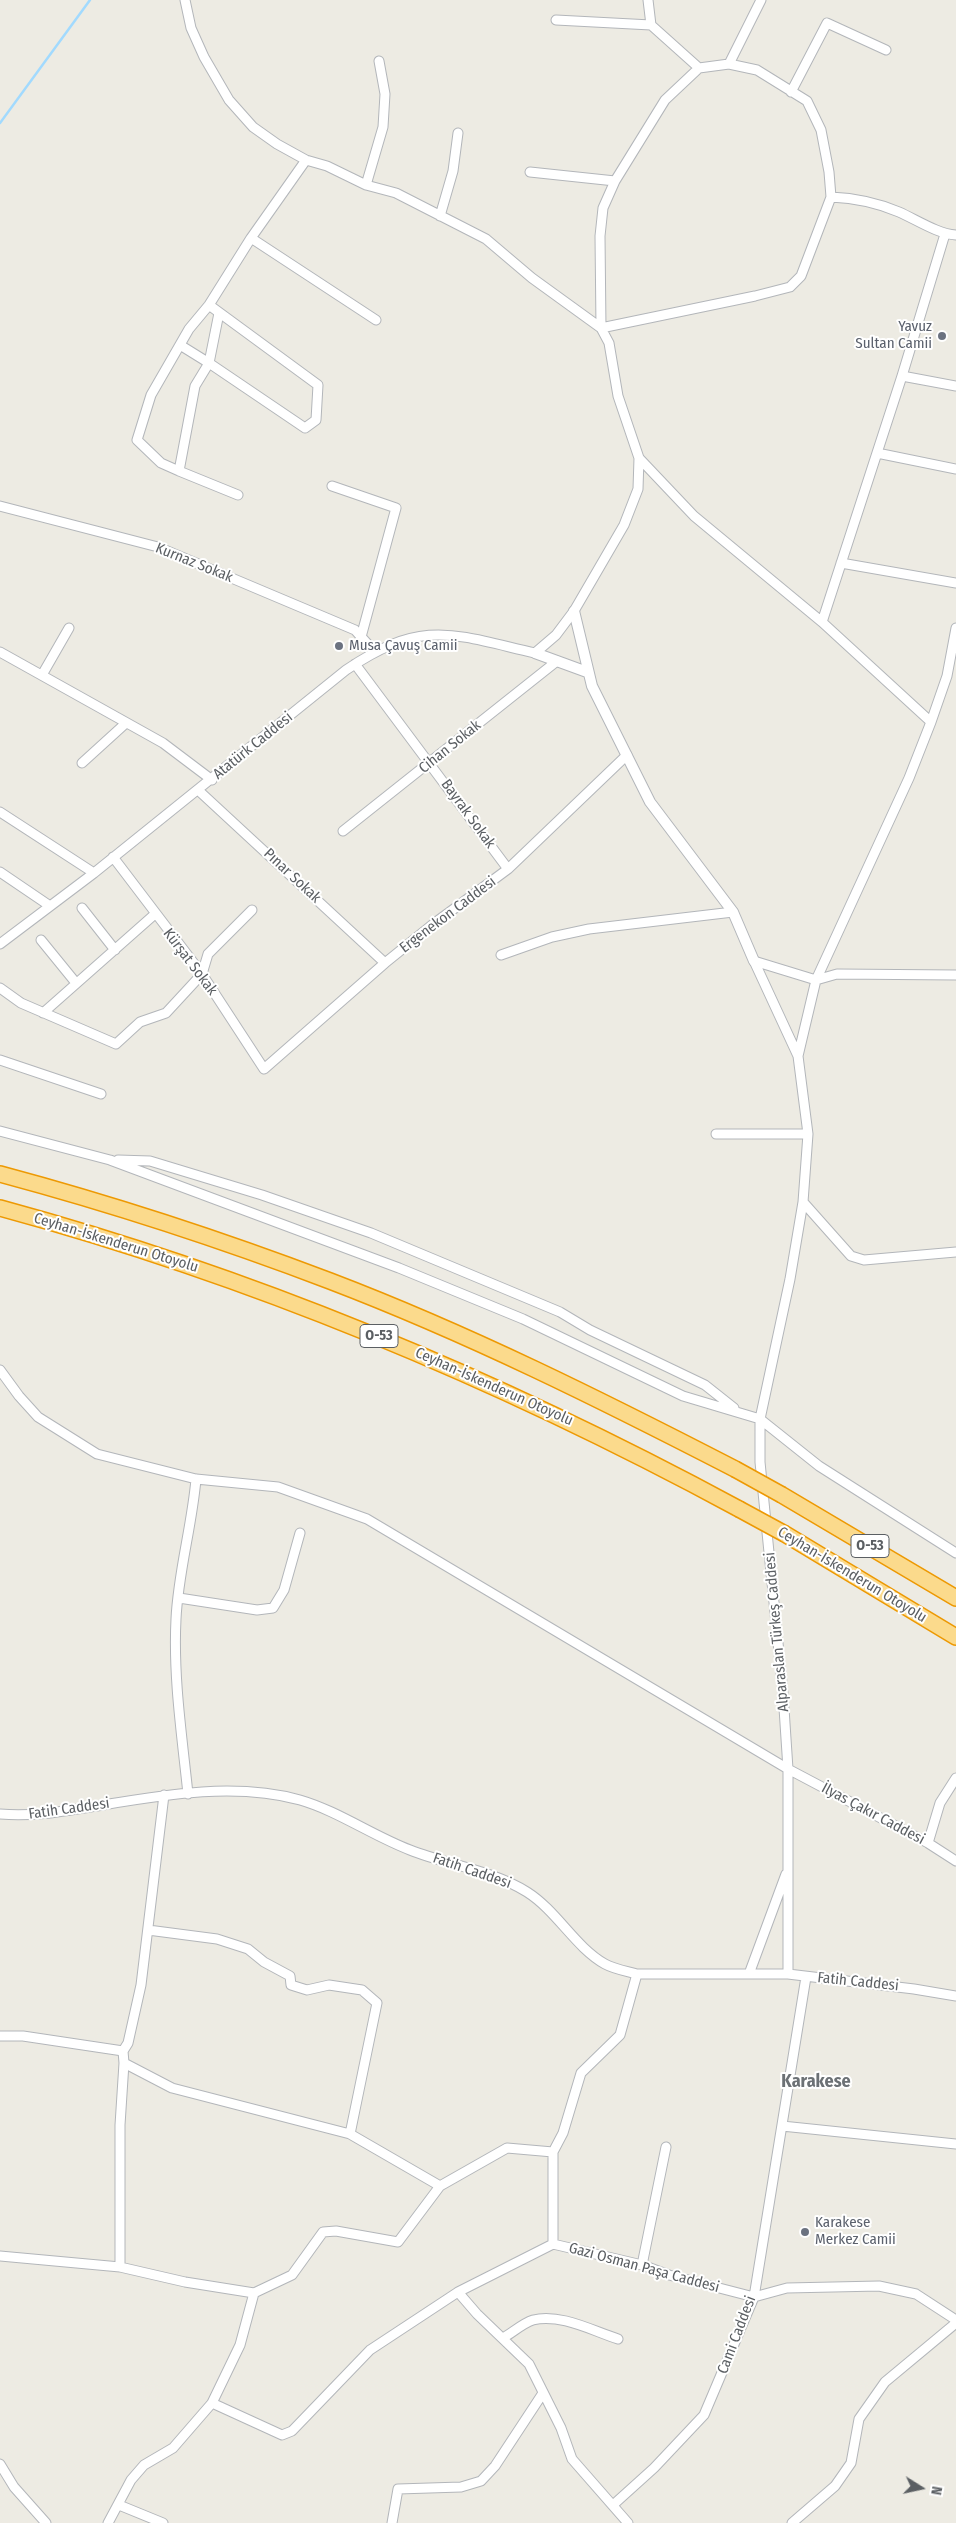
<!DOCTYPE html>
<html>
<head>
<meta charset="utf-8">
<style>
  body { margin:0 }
  #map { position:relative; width:956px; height:2523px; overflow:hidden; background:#edebe3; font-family:"Fira Sans Condensed",sans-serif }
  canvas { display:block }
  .north { position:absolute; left:896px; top:2463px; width:50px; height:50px; -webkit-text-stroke:4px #fff; paint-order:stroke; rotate:100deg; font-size:14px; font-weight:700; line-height:20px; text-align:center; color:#5b5f63 }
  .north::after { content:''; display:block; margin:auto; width:18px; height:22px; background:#5b5f63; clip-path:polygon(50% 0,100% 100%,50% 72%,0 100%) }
</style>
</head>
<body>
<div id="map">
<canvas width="956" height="2523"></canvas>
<div class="north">N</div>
</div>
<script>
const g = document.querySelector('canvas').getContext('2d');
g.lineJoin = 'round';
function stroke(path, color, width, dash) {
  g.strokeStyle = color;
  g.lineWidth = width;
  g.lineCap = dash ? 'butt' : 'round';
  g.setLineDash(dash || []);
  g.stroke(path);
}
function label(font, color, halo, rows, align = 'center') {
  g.font = font + ' "Fira Sans Condensed",sans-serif';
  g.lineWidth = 4;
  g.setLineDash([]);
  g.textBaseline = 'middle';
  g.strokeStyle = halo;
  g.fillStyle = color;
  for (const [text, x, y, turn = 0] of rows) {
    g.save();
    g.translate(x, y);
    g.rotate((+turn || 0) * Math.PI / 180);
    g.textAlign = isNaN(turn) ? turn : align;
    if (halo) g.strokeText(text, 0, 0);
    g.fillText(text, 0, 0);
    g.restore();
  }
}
const stream = new Path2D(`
  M0,123L90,0`);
const minor = new Path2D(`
  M185,0L191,28L204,57L229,100L253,127L277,144L306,160L327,166L366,185L396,193L486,239L532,278L601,328L755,296L790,287L801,276L831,197C854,198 878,203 899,212C917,220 938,234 956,235
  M648,0L651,25L699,68
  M556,20L651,25
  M729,64L761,0
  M791,92L827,23L886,50
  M530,172L615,181
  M366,185L383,127L385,94L379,61
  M440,216L453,171L458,133
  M251,238L376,320
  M209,305L318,385L316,420L305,428L209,363L195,386L179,471L161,463L137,440L151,395L189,329L209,305L251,238L306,160
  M180,345L209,363L219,313
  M902,376L956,386
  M877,453L956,469
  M639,458L694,516L822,622L931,722
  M179,471L238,495
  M332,486L396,508L361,637
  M0,506L158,547L355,630L374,651
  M841,563L956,583
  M822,622L902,376L945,234
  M0,652L163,743L212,780
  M355,664L508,869
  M42,675L69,628
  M82,763L126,723
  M198,790L385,963
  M0,812L94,873
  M343,831L557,661
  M113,857L202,974L264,1069L385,963L432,925L508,869L627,755
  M0,872L50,906
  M82,908L115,950
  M41,940L76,983
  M0,944L94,873L346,670C423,618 452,634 535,653L556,635L574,611L624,525L638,489L639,458L618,396L609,343L601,328L600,236L603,208L615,181L665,100L699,68L729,64L757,70L807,101L821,130L829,172L831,197
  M501,955L552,937L589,929L733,912
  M754,961L798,1056L808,1134L803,1202L790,1279L760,1419V1462L783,1693L788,1769V1974
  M754,961L816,980L837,974L956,975
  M0,988L21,1003L116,1044L140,1022L166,1013L202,974L208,954L252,910
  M43,1013L155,914
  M798,1056L816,980L909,778L931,722L947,676L956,628
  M0,1060L101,1094
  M0,1131L110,1160L399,1268L523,1319L683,1396L760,1419L819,1466L956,1553
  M716,1134H808
  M118,1160L150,1161L262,1195L371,1233L560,1312L590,1330L705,1385L734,1408
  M803,1202L851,1256L864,1260L956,1252
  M0,1370L19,1396L38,1417L97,1454L196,1479L278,1487L367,1519L788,1769L928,1843L956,1861
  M179,1598L257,1610L273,1608L284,1590L300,1533
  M188,1794C182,1736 173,1677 176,1619C178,1573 192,1526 196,1479
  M164,1795L141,1985L128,2043L123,2051L124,2063L172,2088L350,2134L440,2186
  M0,1814C33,1817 65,1811 97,1806C163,1795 234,1782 300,1800C338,1811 373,1836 410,1850C448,1865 492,1870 527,1892C557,1911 575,1947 605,1964C614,1969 626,1971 637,1974H788L914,1989L956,1996
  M928,1843L940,1803L956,1778
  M148,1930L217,1939L248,1949L264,1962L290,1976L291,1985L307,1990L329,1985L362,1990L377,2003L350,2134
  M749,1974L786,1874
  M0,2036H23L123,2051
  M782,2126L956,2144
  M553,2244V2152L563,2133L581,2073L620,2035L637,1974
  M0,2256L120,2267L185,2282L254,2293L292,2275L323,2232L336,2231L398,2242L440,2186L507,2148L553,2152
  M642,2265L666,2147
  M120,2267V2125L124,2063
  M458,2292L477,2314L529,2364L561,2428L572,2459L628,2523
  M503,2338C512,2333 523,2323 533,2320C560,2313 593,2331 618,2339
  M212,2403L282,2435L292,2431L370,2350L458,2292L553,2244L642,2265L669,2275L754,2297L787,2288L879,2286L916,2294L956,2320
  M0,2464L14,2487L46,2523
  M119,2505L163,2523
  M613,2505L654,2468L704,2415L754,2297L806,1977
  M108,2523L131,2480L144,2465L173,2448L212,2403L240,2345L254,2293
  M392,2523L398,2489L461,2487L481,2481L495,2466L543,2393
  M792,2523L835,2486L851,2463L859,2419L885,2382L956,2323`);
const tertiary = new Path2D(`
  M574,611L592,686L650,802L733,912L754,961
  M535,653L587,672`);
const motorway = new Path2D(`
  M0,1174C112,1204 222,1240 330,1281C469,1334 603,1401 735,1469
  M0,1208C258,1278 504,1382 739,1509
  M782,1495L956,1598
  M785,1534L956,1637`);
const motorwayBridge = new Path2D(`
  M735,1469L782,1495
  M739,1509L785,1534`);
const markers = [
  [942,336,5,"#6b7280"],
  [339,646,5,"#6b7280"],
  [805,2232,5,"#6b7280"]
];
const shields = [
  [379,1336,38],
  [870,1546,38]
];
const shieldNames = [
  ["O-53",379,1336],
  ["O-53",870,1546]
];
const worshipNames = [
  ["Yavuz",932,327,"right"],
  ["Sultan Camii",932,344,"right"],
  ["Musa Çavuş Camii",349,646],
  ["Karakese",815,2223],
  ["Merkez Camii",815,2240]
];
const streetNames = [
  ["Kurnaz Sokak",194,563,22],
  ["Atatürk Caddesi",253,746,-39],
  ["Cihan Sokak",450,747,-39],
  ["Bayrak Sokak",468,814,54],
  ["Pınar Sokak",292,876,43],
  ["Ergenekon Caddesi",448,915,-37],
  ["Kürşat Sokak",190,962,53],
  ["Ceyhan-İskenderun Otoyolu",116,1243,17],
  ["Ceyhan-İskenderun Otoyolu",494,1387,24],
  ["Ceyhan-İskenderun Otoyolu",852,1575,31],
  ["Alparaslan Türkeş Caddesi",777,1632,-95],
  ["Fatih Caddesi",69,1809,-8],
  ["İlyas Çakır Caddesi",873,1814,28],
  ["Fatih Caddesi",472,1871,19],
  ["Fatih Caddesi",858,1982,6],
  ["Gazi Osman Paşa Caddesi",644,2268,15],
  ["Cami Caddesi",737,2335,-69]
];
const quarterNames = [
  ["Karakese",816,2082]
];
stroke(stream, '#a2dafe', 2.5);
stroke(minor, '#b3b6ba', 11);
stroke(tertiary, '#b3b6ba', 12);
stroke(motorway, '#ed9903', 18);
stroke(minor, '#fff', 9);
stroke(tertiary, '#fff', 10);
stroke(motorway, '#fbda8c', 15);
stroke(motorwayBridge, '#ed9903', 18, []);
stroke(motorwayBridge, '#fbda8c', 15);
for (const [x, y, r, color] of markers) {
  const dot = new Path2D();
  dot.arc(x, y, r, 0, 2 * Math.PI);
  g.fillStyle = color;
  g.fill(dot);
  stroke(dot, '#fff', 2);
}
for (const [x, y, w] of shields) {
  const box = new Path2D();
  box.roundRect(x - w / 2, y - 11.5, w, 23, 4);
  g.fillStyle = '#fff';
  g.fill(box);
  stroke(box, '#5b5f63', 1);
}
label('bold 14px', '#5b5f63', null, shieldNames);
label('15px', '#5b616d', '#fff', worshipNames, 'left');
label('15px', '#5b5f63', '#fff', streetNames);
label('bold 18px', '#6c7175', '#fff', quarterNames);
</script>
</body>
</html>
